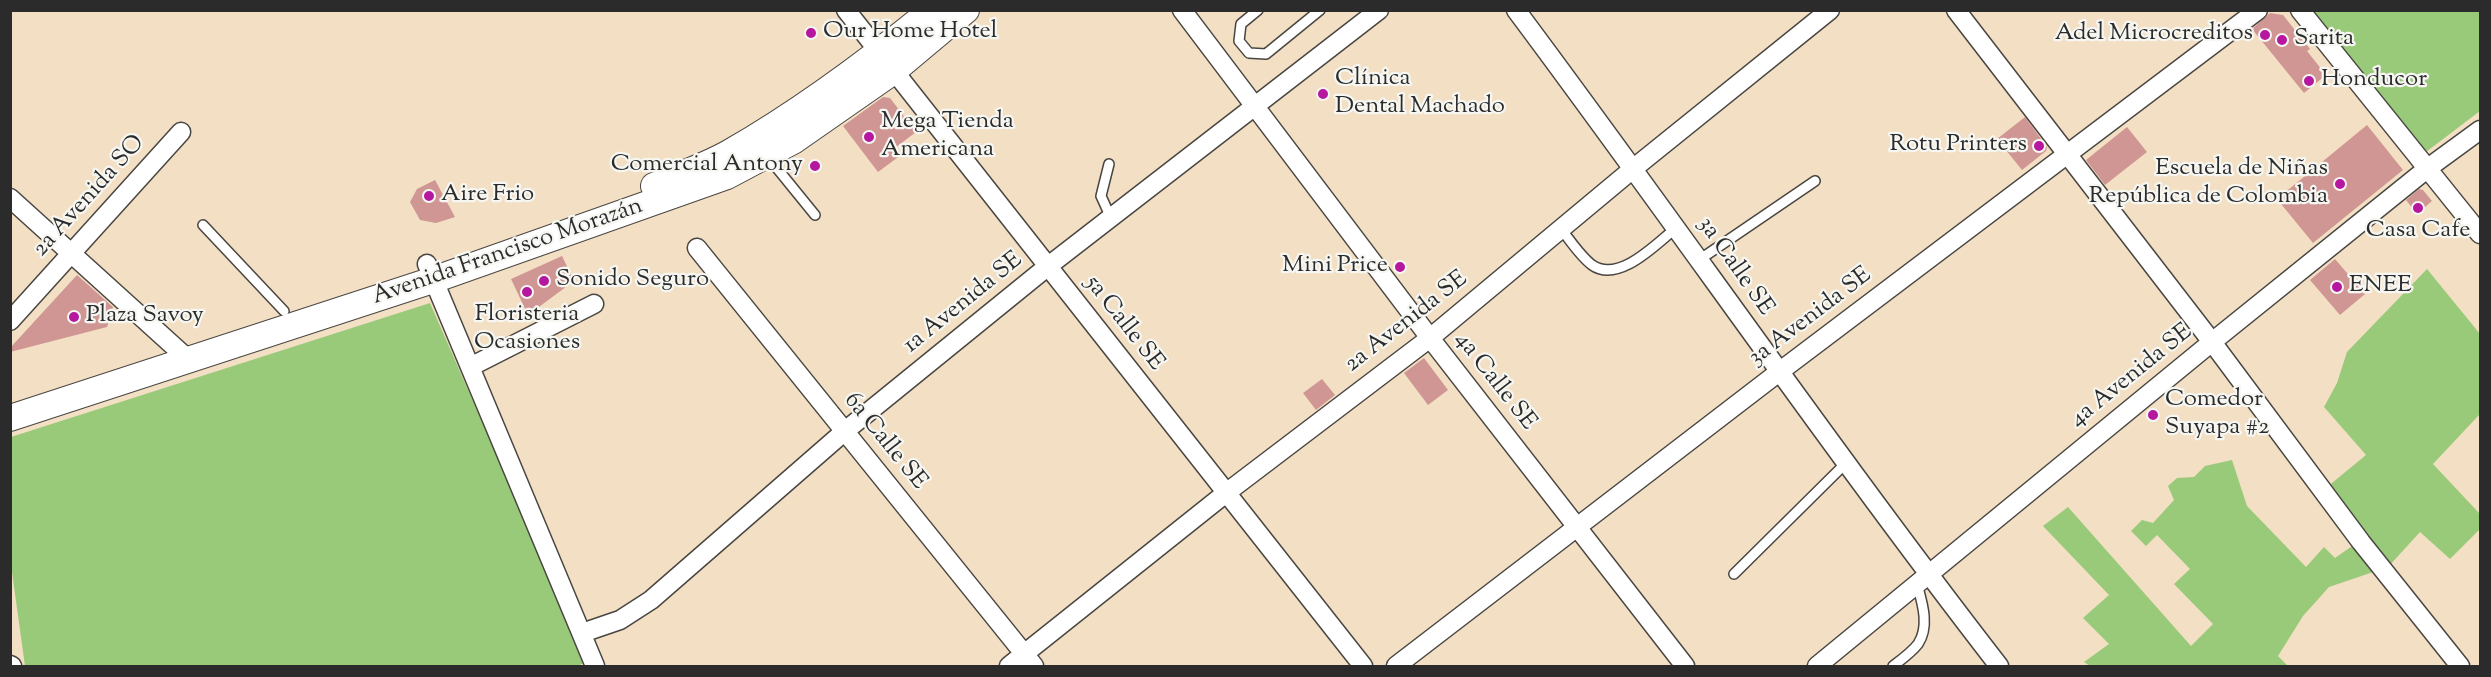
<!DOCTYPE html>
<html>
<head>
<meta charset="utf-8">
<style>
  body { margin:0 }
  #map { position:relative; width:2491px; height:677px; overflow:hidden; background:#f3dfc3; font-family:"Sorts Mill Goudy",serif }
  canvas { display:block }
  .frame { position:absolute; inset:0; border:12px solid #2b2b2b; pointer-events:none }
</style>
</head>
<body>
<div id="map">
<canvas width="2491" height="677"></canvas>
<div class="frame"></div>
</div>
<script>
const g = document.querySelector('canvas').getContext('2d');
g.lineJoin = 'round';
function fill(path, color) {
  g.fillStyle = color;
  g.fill(path, 'evenodd');
}
function stroke(path, color, width, dash) {
  g.strokeStyle = color;
  g.lineWidth = width;
  g.lineCap = dash ? 'butt' : 'round';
  g.setLineDash(dash || []);
  g.stroke(path);
}
function label(font, color, halo, rows, align = 'center') {
  g.font = font + ' "Sorts Mill Goudy",serif';
  g.lineWidth = 4.5;
  g.setLineDash([]);
  g.textBaseline = 'middle';
  g.strokeStyle = halo;
  g.fillStyle = color;
  for (const [text, x, y, turn = 0] of rows) {
    g.save();
    g.translate(x, y);
    g.rotate((+turn || 0) * Math.PI / 180);
    g.textAlign = isNaN(turn) ? turn : align;
    if (halo) g.strokeText(text, 0, 0);
    g.fillText(text, 0, 0);
    g.restore();
  }
}
const green = new Path2D(`
  M2311,11H2480V111L2422,155Z
  M2427,269L2480,334V414L2433,464L2480,514V529L2450,559L2420,532L2388,567L2329,587L2303,616L2278,656L2288,666H2090L2084,662L2109,644L2083,618L2109,595L2043,526L2068,507L2191,646L2213,624L2174,584L2190,569L2157,535L2146,546L2131,531L2142,520L2153,523L2174,500L2168,486L2177,478L2194,477L2205,466L2232,460L2247,506L2306,567L2324,547L2335,558L2358,542L2325,492L2332,483L2366,455L2324,407L2337,383L2347,352Z
  M430,303L587,662L577,666H25L11,565V437Z`);
const building = new Path2D(`
  M2270,13L2283,15L2310,49L2307,51L2326,75L2304,93L2252,29Z
  M883,97L890,98L916,132L895,148L901,155L878,172L843,126Z
  M2025,117L2047,147L2046,151L2022,170L1997,139Z
  M2367,125L2403,170L2313,243L2277,199Z
  M2127,127L2147,152L2105,185L2086,160Z
  M435,180L455,217L436,223L420,220L410,202L417,189Z
  M2419,189L2423,190L2432,201L2417,214L2406,200Z
  M562,256L574,281L528,315L511,279Z
  M2335,259L2365,294L2340,315L2310,280Z
  M77,275L113,307L107,327L10,352V348Z
  M1424,358L1448,390L1428,405L1404,373Z
  M1322,379L1335,395L1316,410L1303,393Z`);
const service = new Path2D(`
  M1258,10L1241,24L1239,41L1249,53L1266,54L1320,10
  M767,156L815,215
  M1109,164L1101,196L1111,218
  M203,225L284,311
  M1561,229C1570,240 1580,256 1592,265C1619,284 1657,243 1676,228
  M1699,260L1815,181
  M1734,574L1846,463
  M1893,666C1901,660 1912,652 1918,644C1930,626 1922,602 1917,584`);
const minor = new Path2D(`
  M846,10L1363,666
  M1182,10L1430,338L1685,666
  M1516,10C1679,228 1833,452 1999,666
  M1956,10L2212,342L2361,542L2460,666
  M2300,10L2480,234
  M10,198L189,360
  M697,248L1034,666
  M427,264L595,666
  M10,321L181,132
  M470,367L594,304
  M582,633L620,620L651,600L845,431L1047,267L1379,10
  M10,665L12,666
  M1009,666L1226,493L1430,338L1634,168L1830,10
  M1396,666L1779,372L2258,10
  M1817,666L2212,342L2428,168L2480,130`);
const secondary = new Path2D(`
  M654,186C679,175 706,166 729,153C801,112 868,62 932,10
  M10,418L433,280L727,176L793,141L892,72L966,10`);
const markers = [
  [811,33,6,"#b5179e"],
  [2265,35,6,"#b5179e"],
  [2282,40,6,"#b5179e"],
  [2309,81,6,"#b5179e"],
  [1323,94,6,"#b5179e"],
  [869,137,6,"#b5179e"],
  [2039,146,6,"#b5179e"],
  [815,166,6,"#b5179e"],
  [2340,184,6,"#b5179e"],
  [429,196,6,"#b5179e"],
  [2418,208,6,"#b5179e"],
  [1400,267,6,"#b5179e"],
  [544,281,6,"#b5179e"],
  [2337,287,6,"#b5179e"],
  [527,292,6,"#b5179e"],
  [74,317,6,"#b5179e"],
  [2153,415,6,"#b5179e"]
];
const poiNames = [
  ["Our Home Hotel",823,33],
  ["Adel Microcreditos",2253,35,"right"],
  ["Sarita",2294,40],
  ["Clínica",1335,80],
  ["Dental Machado",1335,108],
  ["Honducor",2321,81],
  ["Mega Tienda",881,123],
  ["Americana",881,151],
  ["Rotu Printers",2027,146,"right"],
  ["Comercial Antony",803,166,"right"],
  ["Escuela de Niñas",2328,170,"right"],
  ["República de Colombia",2328,198,"right"],
  ["Aire Frio",441,196],
  ["Casa Cafe",2418,232,"center"],
  ["Mini Price",1388,267,"right"],
  ["Sonido Seguro",556,281],
  ["ENEE",2349,287],
  ["Floristeria",527,316,"center"],
  ["Ocasiones",527,344,"center"],
  ["Plaza Savoy",86,317],
  ["Comedor",2165,401],
  ["Suyapa #2",2165,429]
];
const streetNames = [
  ["2a Avenida SO",90,197,-48],
  ["Avenida Francisco Morazán",508,253,-19],
  ["3a Calle SE",1734,267,55],
  ["1a Avenida SE",964,304,-39],
  ["3a Avenida SE",1811,318,-37],
  ["2a Avenida SE",1407,323,-38],
  ["5a Calle SE",1123,324,52],
  ["4a Avenida SE",2132,377,-39],
  ["4a Calle SE",1494,382,52],
  ["6a Calle SE",884,442,51]
];
fill(green, '#99ca7a');
fill(building, '#d09693');
stroke(service, '#494642', 12);
stroke(minor, '#494642', 21);
stroke(secondary, '#494642', 28);
stroke(service, '#fff', 9);
stroke(minor, '#fff', 18);
stroke(secondary, '#fff', 26);
for (const [x, y, r, color] of markers) {
  const dot = new Path2D();
  dot.arc(x, y, r, 0, 2 * Math.PI);
  g.fillStyle = color;
  g.fill(dot);
  stroke(dot, '#f6f6f2', 2);
}
label('24px', '#2b2b2b', '#f6f6f2', poiNames, 'left');
label('24px', '#2b2b2b', '#f6f6f2', streetNames);
</script>
</body>
</html>
